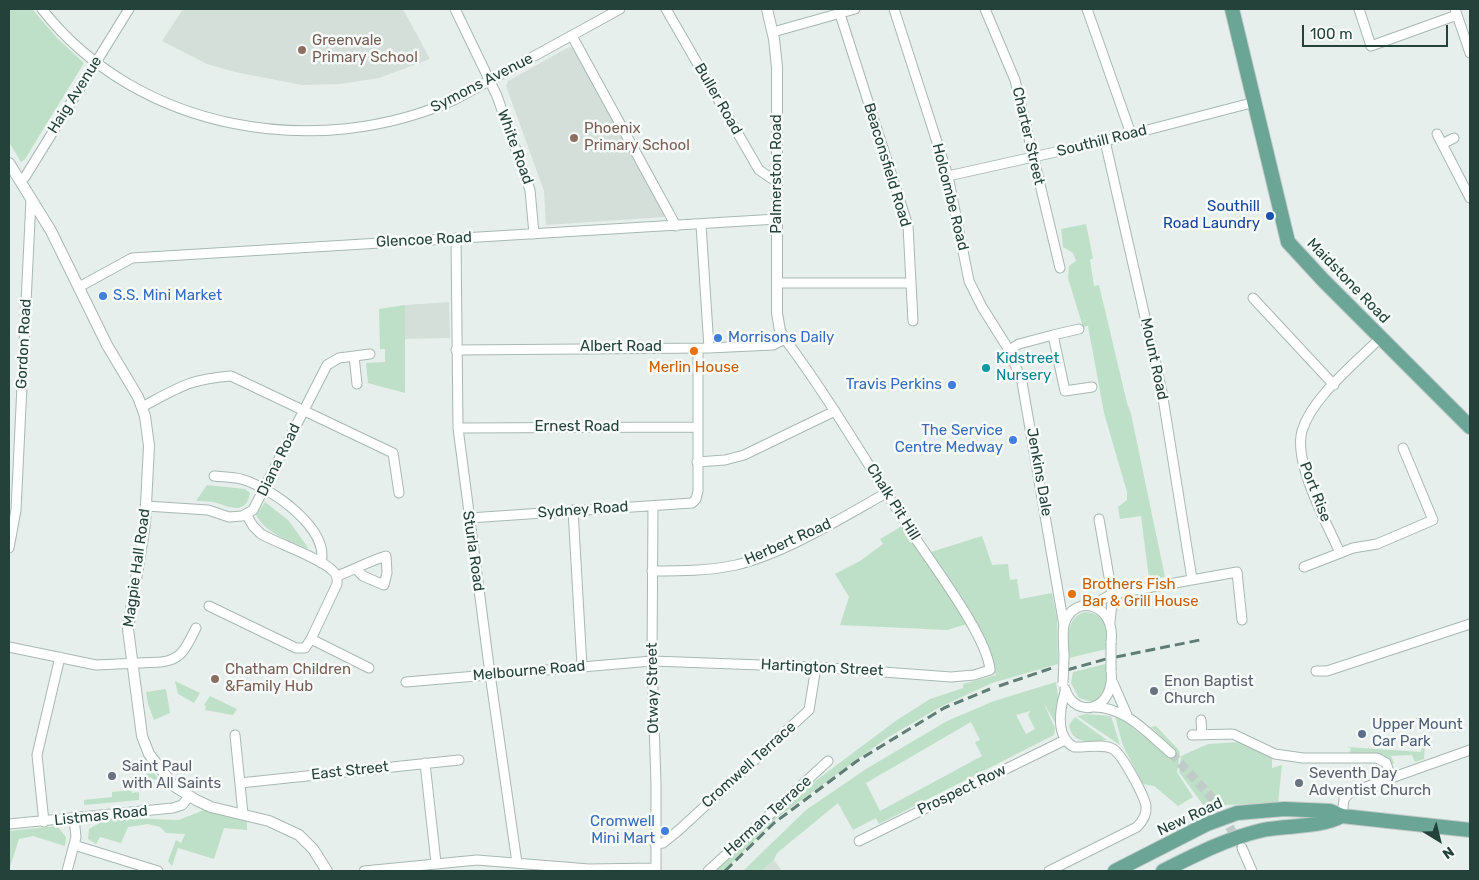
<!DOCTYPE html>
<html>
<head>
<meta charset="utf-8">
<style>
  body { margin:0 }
  #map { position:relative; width:1479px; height:880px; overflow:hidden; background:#e6efeb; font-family:Rubik,sans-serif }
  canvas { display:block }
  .frame { position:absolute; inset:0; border:10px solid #24423a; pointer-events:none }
  .north { position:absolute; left:1414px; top:815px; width:50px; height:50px; -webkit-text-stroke:4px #f7fbf9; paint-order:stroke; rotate:144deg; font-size:14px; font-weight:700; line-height:20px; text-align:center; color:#24423a }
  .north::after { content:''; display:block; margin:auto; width:18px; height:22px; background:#24423a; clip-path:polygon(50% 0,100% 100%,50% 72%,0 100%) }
  .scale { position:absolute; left:1302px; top:25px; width:146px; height:22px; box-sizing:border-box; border:2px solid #24423a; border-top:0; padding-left:6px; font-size:15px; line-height:18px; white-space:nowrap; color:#24423a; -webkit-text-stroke:4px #f7fbf9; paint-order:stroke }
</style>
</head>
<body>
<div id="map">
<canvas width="1479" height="880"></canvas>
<div class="frame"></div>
<div class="north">N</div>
<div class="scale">100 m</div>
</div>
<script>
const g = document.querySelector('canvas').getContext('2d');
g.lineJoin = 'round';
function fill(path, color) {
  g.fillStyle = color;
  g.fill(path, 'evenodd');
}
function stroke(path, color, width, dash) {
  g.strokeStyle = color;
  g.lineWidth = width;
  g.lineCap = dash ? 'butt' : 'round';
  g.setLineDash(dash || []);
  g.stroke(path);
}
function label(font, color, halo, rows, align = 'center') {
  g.font = font + ' Rubik,sans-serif';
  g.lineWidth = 5;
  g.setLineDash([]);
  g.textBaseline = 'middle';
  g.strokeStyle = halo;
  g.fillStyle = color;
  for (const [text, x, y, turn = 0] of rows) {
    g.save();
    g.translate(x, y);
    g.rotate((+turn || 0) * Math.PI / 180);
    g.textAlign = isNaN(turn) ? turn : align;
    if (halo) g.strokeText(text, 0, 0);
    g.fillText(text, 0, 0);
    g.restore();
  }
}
const built = new Path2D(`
  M183,9H403L430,59L379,78L340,84L302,85L235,72L207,64L162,41Z
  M569,47L575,49L665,215L664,217L546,225L544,191L506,86L508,81Z
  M449,302L450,338L405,339V305Z
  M774,860L782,871H762Z`);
const green = new Path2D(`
  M9,9H32L58,39L84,63L25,159L21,162L9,142Z
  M1086,224L1093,258L1090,260L1094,286L1099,285L1127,403L1131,414L1165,577L1149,579L1141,516L1120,519L1118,507L1127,500V492L1104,413L1088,326L1083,327L1068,278L1069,266L1076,261L1073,253L1063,247L1061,229Z
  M405,305V393L368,383L366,363L385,362V349H380L379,309Z
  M207,485L245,489L250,493C246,518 226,505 213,502C207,501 201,501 196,501Z
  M265,502L288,520L309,549C291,541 266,534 256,515Z
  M902,526L965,614L967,624L947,630L840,625L849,597L835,574L860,561L883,544L880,539Z
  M982,536L992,565L1008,564L1010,580L1017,579L1020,599L1052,593L1057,619L1058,664L992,683L940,707L887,738L778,817L724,871H711L818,779L897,720L930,699L963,688V684L996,675L990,656L963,608L966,605L931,552Z
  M1085,612C1107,613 1110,631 1107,649L1069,658C1069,640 1064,618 1085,612Z
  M1109,663L1108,683L1102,697L1092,702L1079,698L1071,683L1073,672Z
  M175,681L200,693L194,703L178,694Z
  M1056,682L1059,703L1057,726L1043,702L1055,728L1054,735L879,824L876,818L853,830L838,803L777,853L774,860L762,871H743L806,810L866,769L947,721L994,701ZM1030,711L1028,715L1035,729L1026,734L1016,715ZM971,722L980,740L975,742L982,756L880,811L866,783Z
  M166,689L170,713L154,720L148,704L146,692Z
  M210,696L237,709L233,715L205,710L206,706L204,705Z
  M1114,713L1168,756L1174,749L1151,727L1156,726L1177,748L1180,752L1177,772L1193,797L1178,806L1154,786L1143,784L1123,746Z
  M1086,714L1111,716L1120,745L1077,716Z
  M1075,717L1107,740C1091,742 1072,745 1069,725Z
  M1240,742L1272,758V768L1282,765L1278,803L1226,805L1209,813L1179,772L1181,756L1208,744Z
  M1422,745H1425L1424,759L1415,762L1412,755L1391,756L1394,763L1391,765L1381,755L1349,754L1351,748L1347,747L1421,752Z
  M152,771L159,779L132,782Z
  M131,790L132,793L139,792V800L84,805V800L112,797V792Z
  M204,810L247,821V830L224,828L214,859L178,848L172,866L168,861L176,840L181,843L185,834L166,833L160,827L148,824L128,827L121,843L100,837L96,844L88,839L89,829L103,821L124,818L179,820Z
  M57,826L66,837L65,846L33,836L19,839L9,870V831Z`);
const minorTunnel = new Path2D(`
  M1171,753L1213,799L1242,848`);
const minor = new Path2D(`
  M42,9C137,131 318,162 456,99L620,9
  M455,9L497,96L530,190L534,234
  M666,9L759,170L777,182
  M894,9L948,176L969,281L982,307L1009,350L1022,382L1064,626
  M985,9L1015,80L1060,268
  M1087,9L1131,134
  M1359,9L1371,46L1457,15
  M1455,9L1470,53
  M840,14L908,226L913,321
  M773,32L855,9
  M572,36L676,226
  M1437,134L1470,198
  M1105,141L1162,392L1192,579
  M1442,144L1454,138
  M948,176L1105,141L1255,102
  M19,180L25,177L129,9
  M701,225L709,348
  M456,238L458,428L490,674L517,863
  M777,283H911
  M79,287L132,258L777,219
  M1253,298L1334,385
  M1053,335L1079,329
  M1009,350L1019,344L1053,335L1065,391L1092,387
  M354,356L357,384
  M142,407C178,388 189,379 231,376L393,453L399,493
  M458,428L697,427
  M697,462L725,460L744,455L835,411
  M214,476C222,477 232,477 241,479C270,487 330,528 321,563
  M146,506L208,510L229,517L242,516L253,510L327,365L339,358L370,354
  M653,506L652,661L656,784V871
  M573,510L582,666
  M246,514L253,526L261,534C279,544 320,558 332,570C337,574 338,578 337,584L311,639L369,668
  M469,518L692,503L696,499L698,491V348
  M1099,519L1112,594
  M9,548L16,510L31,199
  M1340,553C1327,523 1293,463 1302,431C1312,397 1356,363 1380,338
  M1304,567L1353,548L1377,544L1433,520L1403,448
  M652,571C680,571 709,571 736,565C786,553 843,517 888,492
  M337,576C354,570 369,561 386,556L387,573L384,585L363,576L356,569
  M209,606L296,648H305L311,639
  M1091,606L1112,594L1237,572L1242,620
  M1110,622L1112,602L1119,593
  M9,647L96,665L161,662C183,660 187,645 196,628
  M1064,657C1064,647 1062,634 1064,625C1073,592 1117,603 1111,643
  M1316,671H1327L1470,624
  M406,682L652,661L816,667L951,677L974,675L990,670C987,636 934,567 914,536C871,470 832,402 785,339L773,345L709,348L456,350
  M1113,683L1127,715
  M1065,689C1076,721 1116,710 1111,670
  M1092,707C1125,706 1147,733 1171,753
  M1201,720L1202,734
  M235,735L243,814
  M1192,735L1233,734L1275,754L1303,758H1377L1386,763L1391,777
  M425,763L436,863
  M240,783L459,760
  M1342,816L1344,799L1349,793L1470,750
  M44,822L37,755L60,657
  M9,824L173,808L182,805L189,797
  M859,841L1065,740
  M655,844L663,843L679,830L809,710L816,667
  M74,845L158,871
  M1242,848L1252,871
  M67,871L76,837L74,818
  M364,871L477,860L589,869L655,868
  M708,871L828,761
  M1049,871L1137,827C1143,821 1147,815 1146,806C1144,795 1122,754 1113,749C1102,743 1086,748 1074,747C1055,737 1060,709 1065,692`);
const tertiary = new Path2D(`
  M767,9L774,39L777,67V313L780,331L785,339
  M9,163L51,231L107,345L138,397L145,416L149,446L145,524L128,629L142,736L149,754L174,786L196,800L211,807L269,821L299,835L313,849L327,871`);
const primary = new Path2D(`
  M1232,9L1288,242L1323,280L1470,427
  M1115,871L1207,824L1237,813L1284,809L1330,811L1342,816L1470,830
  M1163,871C1195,855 1228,838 1263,830C1288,825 1319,828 1342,816`);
const rail = new Path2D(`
  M1116,657L1200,640
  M1067,670L1106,659
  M999,686L1055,667
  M725,871L774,823L857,761L944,708L990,689`);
const minorBridge = new Path2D(`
  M1111,670V643
  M1063,683L1064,657`);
const markers = [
  [302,50,5,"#8d6e63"],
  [574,138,5,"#8d6e63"],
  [1270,216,5,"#1a4fb4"],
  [103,296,5,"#3f7fe0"],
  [718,338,5,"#3f7fe0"],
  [694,351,5,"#e8710a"],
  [986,368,5,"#0f9aa8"],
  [952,385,5,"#3f7fe0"],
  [1013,440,5,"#3f7fe0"],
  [1072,594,5,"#e8710a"],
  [215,679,5,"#8d6e63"],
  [1154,691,5,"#6b7280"],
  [1362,734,5,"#5c6f8a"],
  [112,776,5,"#6b7280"],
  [1299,783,5,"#6b7280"],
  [665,831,5,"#3f7fe0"]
];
const educationNames = [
  ["Greenvale",312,41],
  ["Primary School",312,58],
  ["Phoenix",584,129],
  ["Primary School",584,146],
  ["Chatham Children",225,670],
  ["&Family Hub",225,687]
];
const streetNames = [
  ["Symons Avenue",482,83,-27],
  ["Haig Avenue",75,95,-58],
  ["Buller Road",718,99,60],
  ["Charter Street",1028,136,77],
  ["Southill Road",1102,141,-14],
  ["White Road",515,147,70],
  ["Beaconsfield Road",887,165,73],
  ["Palmerston Road",777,174,-90],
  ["Holcombe Road",950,197,76],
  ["Glencoe Road",424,240,-3],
  ["Maidstone Road",1348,281,46],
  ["Gordon Road",24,344,-87],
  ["Albert Road",621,347],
  ["Mount Road",1154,359,78],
  ["Ernest Road",577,427],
  ["Diana Road",279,460,-64],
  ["Jenkins Dale",1039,472,80],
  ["Port Rise",1315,492,69],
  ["Chalk Pit Hill",893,502,58],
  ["Sydney Road",583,510,-4],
  ["Herbert Road",788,542,-24],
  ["Sturla Road",473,551,82],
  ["Magpie Hall Road",137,568,-82],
  ["Hartington Street",822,668,3],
  ["Melbourne Road",529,671,-5],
  ["Otway Street",653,688,-91],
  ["Cromwell Terrace",749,765,-42],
  ["East Street",350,771,-6],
  ["Prospect Row",962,790,-26],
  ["Listmas Road",101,816,-6],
  ["Herman Terrace",768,816,-42],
  ["New Road",1190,817,-25]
];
const transitNames = [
  ["Southill",1260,207],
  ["Road Laundry",1260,224]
];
const shopNames = [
  ["S.S. Mini Market",113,296,"left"],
  ["Morrisons Daily",728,338,"left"],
  ["Travis Perkins",942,385],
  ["The Service",1003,431],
  ["Centre Medway",1003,448],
  ["Cromwell",655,822],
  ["Mini Mart",655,839]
];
const cultureNames = [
  ["Kidstreet",996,359],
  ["Nursery",996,376]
];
const foodNames = [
  ["Merlin House",694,368],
  ["Brothers Fish",1082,585,"left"],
  ["Bar & Grill House",1082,602,"left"]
];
const worshipNames = [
  ["Enon Baptist",1164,682],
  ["Church",1164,699],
  ["Saint Paul",122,767],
  ["with All Saints",122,784],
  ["Seventh Day",1309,774],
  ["Adventist Church",1309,791]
];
const serviceNames = [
  ["Upper Mount",1372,725],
  ["Car Park",1372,742]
];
fill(built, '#d4dfda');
fill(green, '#bfe0c8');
stroke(minorTunnel, '#bfccc8', 9, [9, 4.5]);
stroke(minor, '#a8b8b2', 11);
stroke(tertiary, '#a8b8b2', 12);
stroke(primary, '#c2cac8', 16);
stroke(minor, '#fff', 9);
stroke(tertiary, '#fff', 10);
stroke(primary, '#6aa596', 14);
stroke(rail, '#5f7d75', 3, [10, 5]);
stroke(minorBridge, '#a8b8b2', 11, []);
stroke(minorBridge, '#fff', 9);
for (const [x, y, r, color] of markers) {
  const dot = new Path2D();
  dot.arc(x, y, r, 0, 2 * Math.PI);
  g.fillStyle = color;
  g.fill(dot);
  stroke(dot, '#f7fbf9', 2);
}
label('15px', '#785e54', '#f7fbf9', educationNames, 'left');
label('15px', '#24423a', '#f7fbf9', streetNames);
label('15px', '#164399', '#f7fbf9', transitNames, 'right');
label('15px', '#366cbe', '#f7fbf9', shopNames, 'right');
label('15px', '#0d838f', '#f7fbf9', cultureNames, 'left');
label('15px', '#c56008', '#f7fbf9', foodNames);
label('15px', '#5b616d', '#f7fbf9', worshipNames, 'left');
label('15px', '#4e5e75', '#f7fbf9', serviceNames, 'left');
</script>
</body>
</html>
